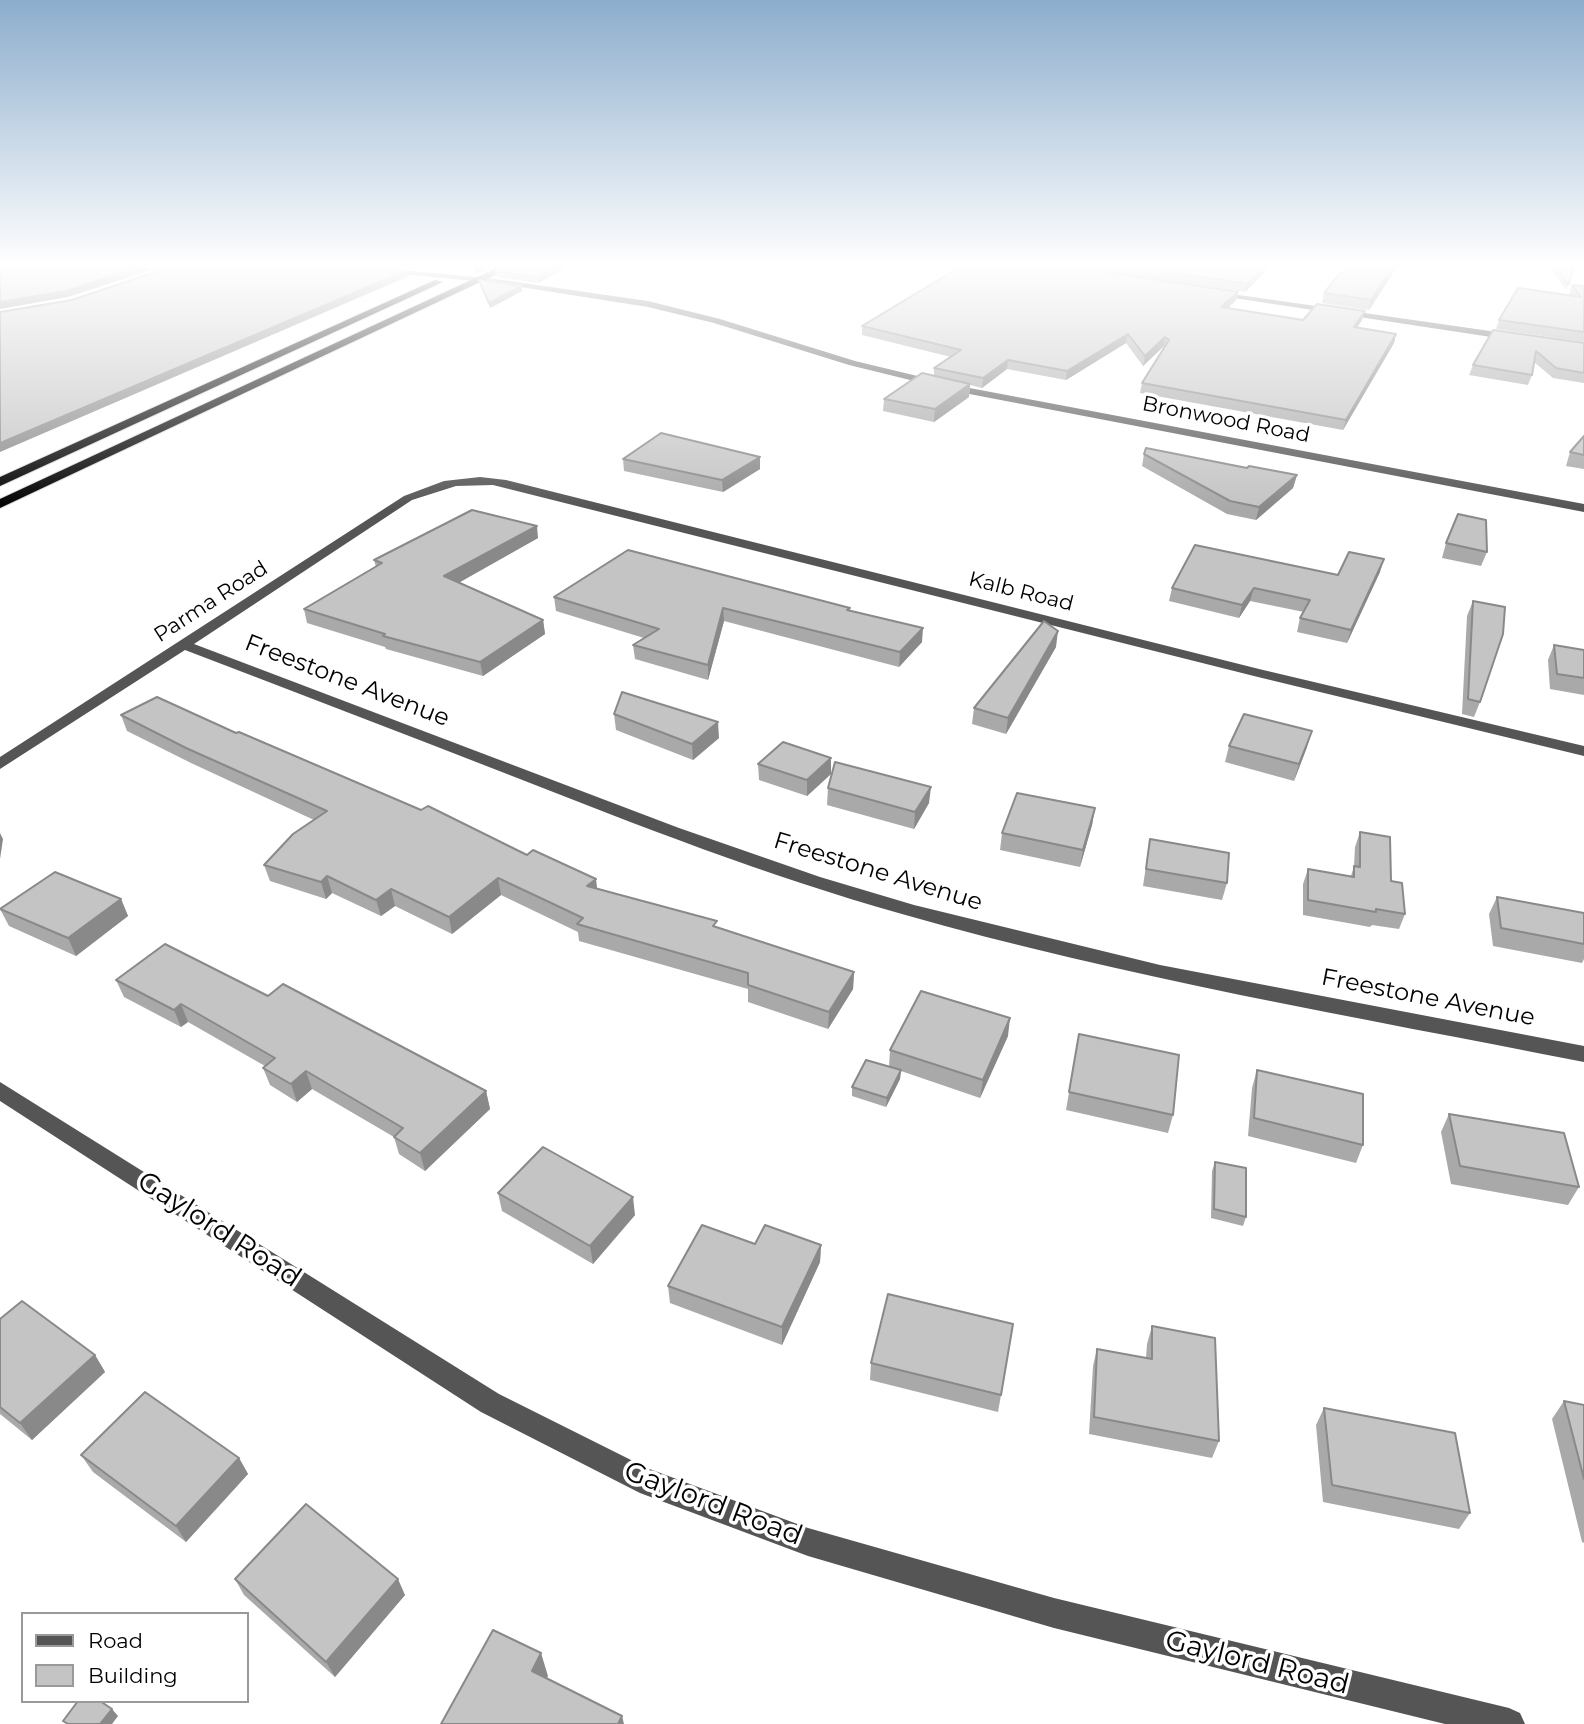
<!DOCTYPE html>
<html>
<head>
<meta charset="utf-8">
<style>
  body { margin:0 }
  #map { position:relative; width:1584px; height:1724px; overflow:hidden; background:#fff; font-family:Montserrat,sans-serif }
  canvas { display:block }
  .legend { position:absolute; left:21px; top:1612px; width:228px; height:91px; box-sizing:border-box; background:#fff; border:2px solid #999; margin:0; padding:9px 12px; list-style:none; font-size:21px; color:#000 }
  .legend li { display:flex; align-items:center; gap:14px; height:35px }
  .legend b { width:35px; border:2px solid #999 }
</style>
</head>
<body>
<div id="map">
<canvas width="1584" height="1724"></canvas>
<ul class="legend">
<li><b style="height:9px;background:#555"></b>Road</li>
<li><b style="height:19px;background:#c4c4c4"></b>Building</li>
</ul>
</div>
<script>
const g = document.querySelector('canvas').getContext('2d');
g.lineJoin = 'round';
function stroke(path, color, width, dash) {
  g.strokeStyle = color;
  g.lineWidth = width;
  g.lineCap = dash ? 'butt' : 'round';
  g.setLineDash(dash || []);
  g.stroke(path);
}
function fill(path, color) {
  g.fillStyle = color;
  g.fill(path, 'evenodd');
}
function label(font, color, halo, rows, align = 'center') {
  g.font = font + ' Montserrat,sans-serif';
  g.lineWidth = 7;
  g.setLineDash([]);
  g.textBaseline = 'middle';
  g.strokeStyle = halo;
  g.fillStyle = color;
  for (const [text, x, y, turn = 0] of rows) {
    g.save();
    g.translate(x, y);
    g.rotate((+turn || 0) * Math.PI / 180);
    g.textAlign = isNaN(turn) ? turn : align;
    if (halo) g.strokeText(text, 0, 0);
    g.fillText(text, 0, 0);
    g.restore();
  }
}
const minor = new Path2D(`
  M384,268L495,279L648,301L720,319L855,361L959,386L1584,504V512L959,392L849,365L714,323L648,307L495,283L381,272Z
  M1211,291L1511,334L1515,337L1511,340L1214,295Z
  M480,477L506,480L1259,669L1584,746V756L1258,677L493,485L456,486L412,500L194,644L679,828L820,877L914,905L1160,965L1584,1046V1062C1356,1017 1126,978 902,914C767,876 637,825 507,774C400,732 292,691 185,650L0,769V757L404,496L444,481Z
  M0,1082L499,1394L647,1468L808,1528L1054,1598L1509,1708L1520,1713L1525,1724H1445L1054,1628L808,1556L640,1493L481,1412L0,1101Z`);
const highway = new Path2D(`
  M499,267H512L0,508V499Z
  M435,280L443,282L0,486V477Z`);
const wall = new Path2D(`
  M386,267H430L428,268Z
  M503,267H568L538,283L496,277L495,271Z
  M1077,267H1266L1264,273L1245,292Z
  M1397,267L1369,310L1322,303L1324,293L1345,273Z
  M1550,267H1574L1566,290Z
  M479,280L522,286V291L490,308L480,285Z
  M1572,285L1584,286V342L1496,329L1499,320L1570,295L1569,294Z
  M1238,292L1236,300L1228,308L1303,320H1362L1357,328L1396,334L1394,343L1343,430L1140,393L1142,383L1165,347L1164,346L1143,366L1126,343L1066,380L1007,369L982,388L970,385L969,397L934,422L883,411L884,399L934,376V368L951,357L862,335V326Z
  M1493,330L1584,343V383L1553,378L1534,362L1532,375L1528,385L1469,375L1473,365Z
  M1584,436V469L1566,466L1570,452Z
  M1144,454L1247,468L1297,475L1293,488L1256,520L1227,514L1142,466Z
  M623,459L760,469L723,492L624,471Z
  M538,538L458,583L543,620L545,634L483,676L386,649L385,647L307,623L304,609L376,567L374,560Z
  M1446,543L1487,552L1481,566L1442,558Z
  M1380,572L1347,643L1297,632L1300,618L1304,612L1250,601L1239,618L1169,601L1172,588Z
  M554,597L850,608L849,611L922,642L899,667L724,621L708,680L635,659L633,645L644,638L556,611Z
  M1473,601L1480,702L1474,717L1462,714L1467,616Z
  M1554,645L1584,650V695L1550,689L1548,660Z
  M1056,647L1006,734L972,724L974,708Z
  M614,714L719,738L693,760L616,730Z
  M121,715L236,733L597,889L854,972L853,989L828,1029L748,1002V989L579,941L578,932L501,895L452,934L395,906L381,916L332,893L326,899L270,881L264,865L314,820L191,763L127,731Z
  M1229,746L1307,747L1294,781L1225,762Z
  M831,758V774L807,796L759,780L758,764Z
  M828,788L929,803L914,829L827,805Z
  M1095,808L1092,825L1080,867L1000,850L1002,833Z
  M1360,832L1391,881L1405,914L1399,929L1372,925L1370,927L1303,915V884L1308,869L1351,876L1354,866L1355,847Z
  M1150,839L1227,883L1222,900L1143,886Z
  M1497,897L1584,913V959L1582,963L1493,946L1489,914Z
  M121,899L128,916L76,956L9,926L0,909Z
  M116,980L268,996L486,1091L490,1109L425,1171L399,1154L394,1137L312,1089L297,1102L270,1085L263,1068L265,1066L188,1022L181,1027L124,997Z
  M1079,1034L1173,1115L1168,1133L1066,1110Z
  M1008,1036L980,1098L901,1071L900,1079L886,1107L852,1096V1087L889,1067L890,1050Z
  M1257,1070L1363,1145L1356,1163L1248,1136L1252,1088Z
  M1449,1114L1579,1187L1568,1205L1451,1184L1441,1132Z
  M1215,1162L1246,1217L1243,1226L1211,1218L1212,1171Z
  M498,1193L635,1215L593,1264L502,1211Z
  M755,1244L821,1245L820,1262L782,1345L670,1303L668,1286Z
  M0,1319L95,1355L105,1372L32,1440L0,1414Z
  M1152,1326L1219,1441L1212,1458L1089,1434L1093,1366L1097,1349L1146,1358L1147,1344Z
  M871,1363L1001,1395L998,1412L870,1380Z
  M1564,1401L1584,1405V1543L1582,1542L1552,1419Z
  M1324,1408L1470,1513L1459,1529L1323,1502L1316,1425Z
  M81,1455L239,1458L248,1474L186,1542L93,1472Z
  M235,1579L405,1595L335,1677L244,1595Z`);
const shadedWall = new Path2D(`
  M139,267H161L68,297L0,309V302Z
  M476,267H492L475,274L474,268Z
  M555,267H568L538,283L537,277Z
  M1264,267H1266L1264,273L1245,292L1247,284Z
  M1393,267H1397L1369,310L1371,300Z
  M408,270L409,276L0,452V443Z
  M522,286V291L490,308L489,303Z
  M1238,292L1236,300L1220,316L1221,307Z
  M1365,311L1362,320L1351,336L1354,327Z
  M1128,334L1126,343L1066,380L1067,371Z
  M1396,334L1394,343L1343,430L1346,420Z
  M1165,337L1164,346L1143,366L1145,356Z
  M1008,360L1007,369L982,388L983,378Z
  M970,384L969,397L934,422L935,409Z
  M760,457V469L723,492L722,480Z
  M1297,475L1293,488L1256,520L1259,507Z
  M537,526L538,538L446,590L444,576Z
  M1384,559L1380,572L1347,643L1351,630Z
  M1254,588L1250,601L1239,618L1242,605Z
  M723,608L724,621L708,680V665Z
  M543,620L545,634L483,676L480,662Z
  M923,628L922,642L899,667L900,652Z
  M1058,631L1056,647L1006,734L1008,718Z
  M718,722L719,738L693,760L692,744Z
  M1312,731L1307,747L1294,781L1299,764Z
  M831,758V774L807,796V780Z
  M931,787L929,803L914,829L915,812Z
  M1095,808L1092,825L1080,867L1083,850Z
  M0,833L3,839L0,859Z
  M327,876L332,893L326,899L321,882Z
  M498,878L501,895L452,934L449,917Z
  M596,879L598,896L587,886Z
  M391,889L395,906L381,916L376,900Z
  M121,899L128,916L76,956L68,938Z
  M854,972L853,989L828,1029L829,1012Z
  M181,1004L188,1022L181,1027L174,1010Z
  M1010,1018L1008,1036L980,1098L983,1080Z
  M901,1070L900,1079L886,1107L887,1098Z
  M306,1071L312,1089L297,1102L291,1084Z
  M486,1091L490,1109L425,1171L420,1153Z
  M633,1197L635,1215L593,1264L590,1246Z
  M821,1245L820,1262L782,1345V1327Z
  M95,1355L105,1372L32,1440L20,1423Z
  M239,1458L248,1474L186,1542L176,1526Z
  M398,1579L405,1595L335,1677L326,1662Z
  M541,1653L548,1676L539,1693L532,1671Z
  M112,1709L118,1716L112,1724H100Z
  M622,1716L624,1724H618Z`);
const building = new Path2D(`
  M0,267H139L66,291L0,302Z
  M170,267H346L408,270L0,443V312L72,300Z
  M503,267H555L537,277L495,271Z
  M960,267H1075L1238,292L1221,307L1303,320L1317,304L1365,311L1354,327L1396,334L1346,420L1142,383L1169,340L1165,337L1145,356L1128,334L1067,371L1008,360L983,378L934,368L961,350L862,326Z
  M1133,267H1264L1247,284Z
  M1350,267H1393L1371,300L1324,293L1341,272L1345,273Z
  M1556,267H1574L1568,285Z
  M479,280L522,286L489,303Z
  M1572,285L1584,286V332L1499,320L1518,288L1581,297Z
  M1493,330L1584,343V373L1556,368L1536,351L1532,375L1473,365Z
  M922,373L970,384L935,409L884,399Z
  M661,433L760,457L722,480L623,459Z
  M1584,436V455L1570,452Z
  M1146,448L1247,468L1249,466L1297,475L1259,507L1230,501L1144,454Z
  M472,510L537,526L444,576L543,620L480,662L383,636L385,634L304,609L382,563L374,560Z
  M1458,514L1486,520L1487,552L1446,543Z
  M1195,545L1338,575L1349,552L1384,559L1351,630L1300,618L1310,600L1254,588L1242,605L1172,588Z
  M628,550L850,608L847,610L923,628L900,652L723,608L708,665L633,645L659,629L554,597Z
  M1473,601L1505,607L1503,634L1480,702L1468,699Z
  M1044,621L1058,631L1008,718L974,708Z
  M1554,645L1584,650V678L1557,674Z
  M622,692L718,722L692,744L614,714Z
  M157,697L236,733L239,732L421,810L428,806L527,855L533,850L596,879L587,886L717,921L713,926L854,972L829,1012L748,985V973L577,924L583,918L498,878L449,917L391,889L376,900L327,876L321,882L264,865L293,834L327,811L186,748L121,715Z
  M1244,714L1312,731L1299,764L1229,746Z
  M783,742L831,758L807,780L758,764Z
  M835,762L931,787L915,812L828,788Z
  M1017,793L1095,808L1083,850L1002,833Z
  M1360,832L1390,837L1391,881L1402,883L1405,914L1376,909V912L1308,900V869L1354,877V866L1360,867Z
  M1150,839L1229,853L1227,883L1146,869Z
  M55,872L121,899L68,938L0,909Z
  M1497,897L1584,913V944L1501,928Z
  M165,944L268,996L283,984L486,1091L420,1153L394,1137L403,1128L306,1071L291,1084L263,1068L275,1058L181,1004L174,1010L116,980Z
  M921,991L1010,1018L983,1080L890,1050Z
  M1079,1034L1179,1055L1173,1115L1069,1092Z
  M866,1060L901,1070L887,1098L852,1087Z
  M1257,1070L1363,1094V1145L1254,1118Z
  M1449,1114L1564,1133L1579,1187L1460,1166Z
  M543,1147L633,1197L590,1246L498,1193Z
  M1215,1162L1246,1168V1217L1214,1209Z
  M702,1225L755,1244L765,1225L821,1245L782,1327L668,1286Z
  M888,1294L1013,1324L1001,1395L871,1363Z
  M22,1301L95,1355L20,1423L0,1407V1319Z
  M1152,1326L1215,1338L1219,1441L1094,1417L1097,1349L1152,1359Z
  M145,1392L239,1458L176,1526L81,1455Z
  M1564,1401L1584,1405V1479Z
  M1324,1408L1455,1433L1470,1513L1332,1485Z
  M306,1504L398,1579L326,1662L235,1579Z
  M493,1630L541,1653L532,1671L622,1716L618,1724H441Z
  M78,1701H100L112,1709L100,1724H68L63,1721Z`);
const farStreetnames = [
  ["Bronwood Road",1226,420,11],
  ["Kalb Road",1021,592,14],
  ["Parma Road",211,602,-33]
];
const streetNames = [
  ["Freestone Avenue",347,681,21],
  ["Freestone Avenue",878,872,17],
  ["Freestone Avenue",1428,998,11]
];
const nearStreetnames = [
  ["Gaylord Road",219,1230,33],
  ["Gaylord Road",713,1504,21],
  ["Gaylord Road",1257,1663,14]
];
stroke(highway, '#dbdbdb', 2);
fill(minor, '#555');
fill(highway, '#000');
fill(wall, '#a9a9a9');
fill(shadedWall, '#898989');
fill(building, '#c4c4c4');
stroke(building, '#898989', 2);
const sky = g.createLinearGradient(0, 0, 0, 509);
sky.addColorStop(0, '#8cadcc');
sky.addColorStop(0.52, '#fff');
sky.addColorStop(1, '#ffffff00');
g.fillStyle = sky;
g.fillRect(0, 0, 1584, 509);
label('21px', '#000', '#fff', farStreetnames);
label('24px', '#000', '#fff', streetNames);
label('28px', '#000', '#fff', nearStreetnames);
</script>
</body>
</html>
